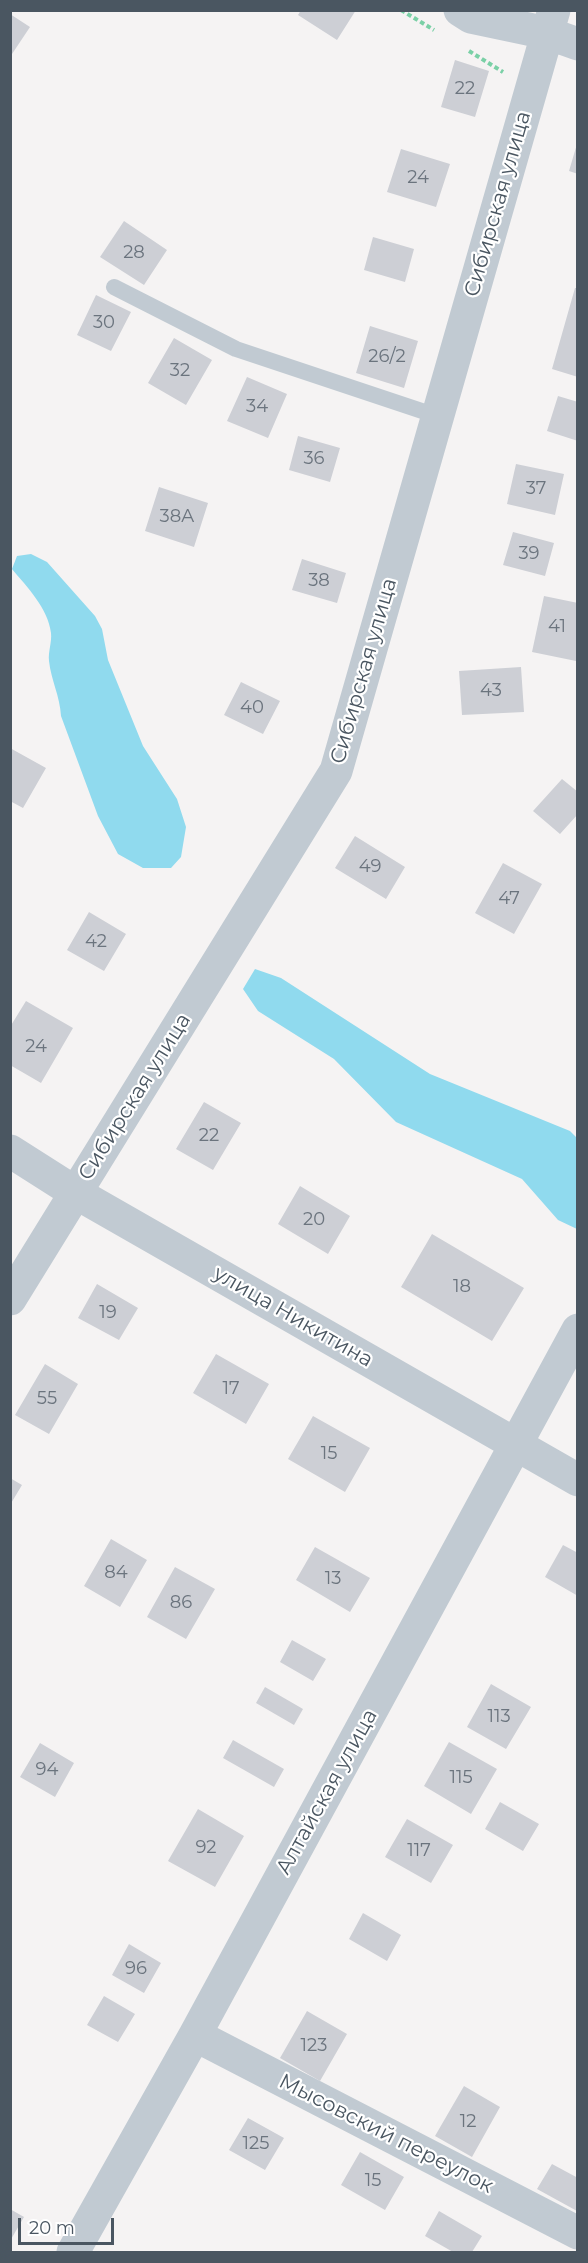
<!DOCTYPE html>
<html>
<head>
<meta charset="utf-8">
<style>
  body { margin:0 }
  #map { position:relative; width:588px; height:2263px; overflow:hidden; background:#f5f3f3; font-family:Montserrat,sans-serif }
  canvas { display:block }
  .frame { position:absolute; inset:0; border:12px solid #4a5661; pointer-events:none }
  .scale { position:absolute; left:18px; top:2218px; width:96px; height:27px; box-sizing:border-box; border:3px solid #4a5661; border-top:0; padding-left:8px; font-size:18px; line-height:21px; white-space:nowrap; color:#4a5661; -webkit-text-stroke:4px #fff; paint-order:stroke }
</style>
</head>
<body>
<div id="map">
<canvas width="588" height="2263"></canvas>
<div class="frame"></div>
<div class="scale">20 m</div>
</div>
<script>
const g = document.querySelector('canvas').getContext('2d');
g.lineJoin = 'round';
function fill(path, color) {
  g.fillStyle = color;
  g.fill(path, 'evenodd');
}
function stroke(path, color, width, dash) {
  g.strokeStyle = color;
  g.lineWidth = width;
  g.lineCap = dash ? 'butt' : 'round';
  g.setLineDash(dash || []);
  g.stroke(path);
}
function label(font, color, halo, rows, align = 'center') {
  g.font = font + ' Montserrat,sans-serif';
  g.lineWidth = 4.5;
  g.setLineDash([]);
  g.textBaseline = 'middle';
  g.strokeStyle = halo;
  g.fillStyle = color;
  for (const [text, x, y, turn = 0] of rows) {
    g.save();
    g.translate(x, y);
    g.rotate((+turn || 0) * Math.PI / 180);
    g.textAlign = isNaN(turn) ? turn : align;
    if (halo) g.strokeText(text, 0, 0);
    g.fillText(text, 0, 0);
    g.restore();
  }
}
const water = new Path2D(`
  M31,554L47,562L95,616L102,629L108,660L143,746L177,799L186,827L181,857L171,868H143L118,854L98,816L61,716C60,696 51,680 49,661C48,652 52,642 51,633C48,608 27,587 12,569L17,556Z
  M255,969L281,978L430,1074L570,1131L577,1138V1229L558,1220L522,1179L396,1122L334,1059L258,1011L243,989Z`);
const building = new Path2D(`
  M301,10H356L337,40L298,15Z
  M10,14L30,27L10,57Z
  M455,60L489,71L475,117L441,107Z
  M577,144H578V174L569,171Z
  M401,149L450,164L436,207L387,192Z
  M124,221L167,250L144,285L100,257Z
  M373,237L414,249L405,282L364,270Z
  M575,288H578V377L552,369Z
  M96,295L131,312L111,351L77,335Z
  M370,326L418,341L404,388L356,373Z
  M174,338L212,360L186,405L148,383Z
  M247,377L287,394L268,438L227,421Z
  M558,396L578,402V441L547,431Z
  M298,436L340,448L330,482L289,470Z
  M516,464L564,474L555,515L507,504Z
  M159,487L208,503L194,547L145,531Z
  M513,532L554,543L545,576L503,565Z
  M302,559L346,573L337,603L292,590Z
  M544,596L578,603L576,661L532,652Z
  M521,667L524,712L462,715L459,671Z
  M241,682L280,701L263,734L224,715Z
  M10,748L46,768L23,808L10,801Z
  M562,779L578,792V814L560,834L533,811Z
  M355,836L405,867L386,899L335,868Z
  M503,863L542,884L514,934L475,913Z
  M89,912L126,934L104,971L67,950Z
  M26,1001L73,1028L41,1083L10,1065V1027Z
  M204,1102L241,1123L213,1170L176,1149Z
  M300,1186L350,1216L328,1254L278,1224Z
  M432,1234L524,1288L492,1341L401,1287Z
  M97,1284L138,1308L119,1340L78,1318Z
  M216,1354L269,1384L246,1424L193,1393Z
  M45,1364L78,1384L49,1434L15,1415Z
  M313,1416L370,1448L345,1492L288,1459Z
  M10,1478L22,1485L10,1505Z
  M111,1539L147,1560L120,1607L84,1586Z
  M563,1545L578,1553V1596L545,1577Z
  M315,1547L370,1578L350,1612L296,1580Z
  M175,1567L215,1589L186,1639L147,1617Z
  M292,1640L326,1659L313,1681L280,1662Z
  M491,1684L531,1707L506,1749L467,1727Z
  M265,1687L303,1709L294,1725L256,1703Z
  M233,1740L284,1769L274,1787L223,1758Z
  M449,1742L497,1769L471,1814L424,1786Z
  M40,1743L74,1763L55,1797L20,1777Z
  M500,1802L539,1824L523,1851L485,1829Z
  M198,1809L244,1836L215,1887L168,1861Z
  M407,1819L453,1845L431,1883L385,1857Z
  M363,1913L401,1935L387,1961L349,1939Z
  M129,1944L161,1963L144,1993L112,1975Z
  M104,1996L135,2014L118,2042L87,2025Z
  M307,2011L347,2034L320,2081L280,2058Z
  M464,2086L500,2107L472,2157L435,2136Z
  M248,2118L284,2138L265,2170L229,2150Z
  M360,2152L404,2177L385,2210L341,2185Z
  M552,2164L578,2178L577,2211L537,2189Z
  M10,2209L24,2217L10,2241Z
  M439,2211L482,2236L472,2252H453L425,2236Z`);
const path = new Path2D(`
  M401,10L434,30
  M469,51L503,72`);
const service = new Path2D(`
  M114,287L236,349L437,416`);
const minor = new Path2D(`
  M460,10L471,17L547,33L578,44
  M10,1151L76,1193L578,1480
  M10,1299L336,771L554,10
  M195,2035L578,2233
  M73,2252L195,2035L578,1330`);
const numberNames = [
  ["22",465,89],
  ["24",418,178],
  ["28",134,253],
  ["30",104,323],
  ["26/2",387,357],
  ["32",180,371],
  ["34",257,407],
  ["36",314,459],
  ["37",536,489],
  ["38А",177,517],
  ["39",529,554],
  ["38",319,581],
  ["41",557,627],
  ["43",491,691],
  ["40",252,708],
  ["49",370,867],
  ["47",509,899],
  ["42",96,942],
  ["24",36,1047],
  ["22",209,1136],
  ["20",314,1220],
  ["18",462,1287],
  ["19",108,1313],
  ["17",231,1389],
  ["55",47,1399],
  ["15",329,1454],
  ["84",116,1573],
  ["13",333,1579],
  ["86",181,1603],
  ["113",499,1717],
  ["94",47,1770],
  ["115",461,1778],
  ["92",206,1848],
  ["117",419,1851],
  ["96",136,1969],
  ["123",314,2046],
  ["12",468,2122],
  ["125",256,2144],
  ["15",373,2181]
];
const streetNames = [
  ["Сибирская улица",498,204,-74],
  ["Сибирская улица",364,671,-74],
  ["Сибирская улица",135,1097,-58],
  ["улица Никитина",293,1317,30],
  ["Алтайская улица",327,1792,-61],
  ["Мысовский переулок",386,2134,27]
];
fill(water, '#90daee');
fill(building, '#cdcfd5');
stroke(path, '#7ad0a6', 4, [4.5, 3]);
stroke(service, '#c1cad2', 16);
stroke(minor, '#c1cad2', 33);
label('18px', '#6b747e', null, numberNames);
label('21px', '#4a5661', '#fff', streetNames);
</script>
</body>
</html>
